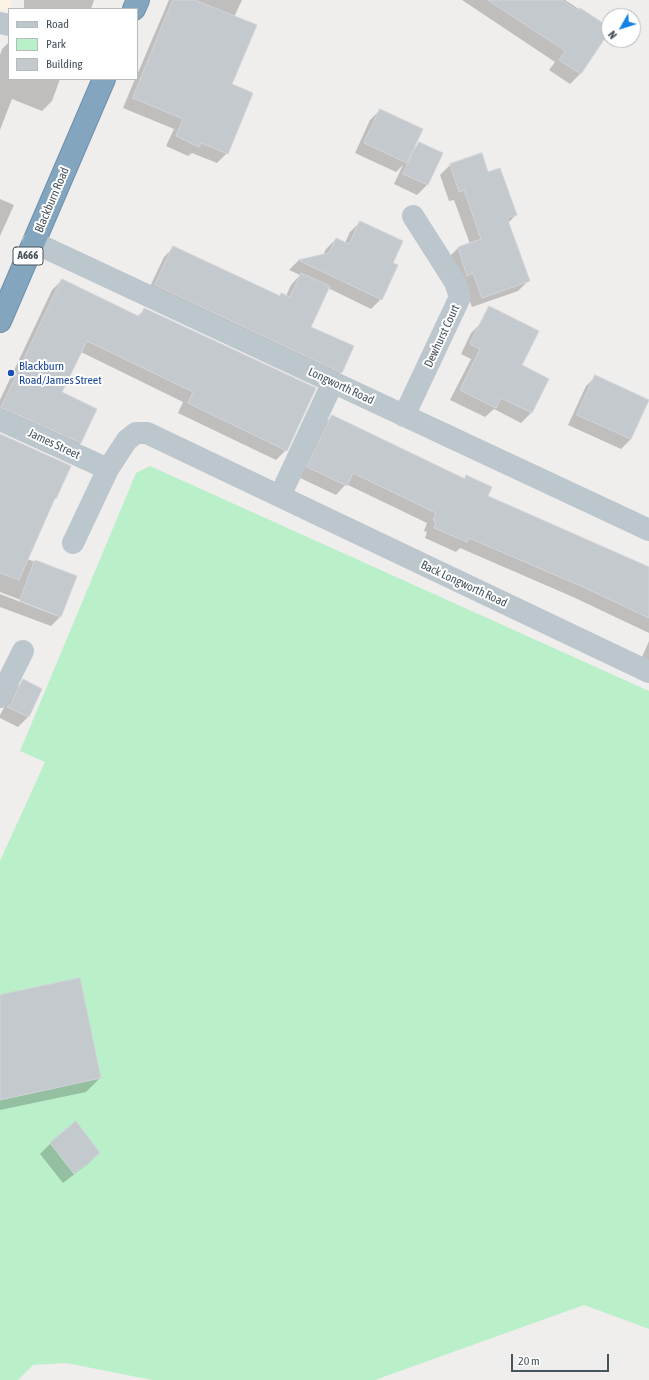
<!DOCTYPE html>
<html>
<head>
<meta charset="utf-8">
<style>
  body { margin:0 }
  #map { position:relative; width:649px; height:1380px; overflow:hidden; background:#f0eded; font-family:"Asap Condensed",sans-serif }
  canvas { display:block }
  .legend { position:absolute; left:8px; top:8px; width:130px; height:72px; box-sizing:border-box; background:#fff; border:1px solid #b5babd; margin:0; padding:5px 7px; list-style:none; font-size:12px; color:#45535b }
  .legend li { display:flex; align-items:center; gap:8px; height:20px }
  .legend b { width:20px; border:1px solid #b5babd }
  .north { position:absolute; left:601px; top:8px; width:40px; height:40px; box-sizing:border-box; background:#fff; border:1px solid #b5babd; border-radius:50%; rotate:231deg; font-size:11px; font-weight:700; line-height:16px; text-align:center; color:#45535b }
  .north::after { content:''; display:block; margin:auto; width:14px; height:18px; background:#1381e5; clip-path:polygon(50% 0,100% 100%,50% 72%,0 100%) }
  .scale { position:absolute; left:511px; top:1354px; width:98px; height:18px; box-sizing:border-box; border:2px solid #45535b; border-top:0; padding-left:5px; font-size:12px; line-height:14px; white-space:nowrap; color:#45535b; -webkit-text-stroke:3px #fff; paint-order:stroke }
</style>
</head>
<body>
<div id="map">
<canvas width="649" height="1380"></canvas>
<ul class="legend">
<li><b style="height:5px;background:#bbc6cd"></b>Road</li>
<li><b style="height:11px;background:#b9f0ca"></b>Park</li>
<li><b style="height:11px;background:#c4c9cd"></b>Building</li>
</ul>
<div class="north">N</div>
<div class="scale">20 m</div>
</div>
<script>
const g = document.querySelector('canvas').getContext('2d');
g.lineJoin = 'round';
function fill(path, color) {
  g.fillStyle = color;
  g.fill(path, 'evenodd');
}
function stroke(path, color, width, dash) {
  g.strokeStyle = color;
  g.lineWidth = width;
  g.lineCap = dash ? 'butt' : 'round';
  g.setLineDash(dash || []);
  g.stroke(path);
}
function label(font, color, halo, rows, align = 'center') {
  g.font = font + ' "Asap Condensed",sans-serif';
  g.lineWidth = 4;
  g.setLineDash([]);
  g.textBaseline = 'middle';
  g.strokeStyle = halo;
  g.fillStyle = color;
  for (const [text, x, y, turn = 0] of rows) {
    g.save();
    g.translate(x, y);
    g.rotate((+turn || 0) * Math.PI / 180);
    g.textAlign = isNaN(turn) ? turn : align;
    if (halo) g.strokeText(text, 0, 0);
    g.fillText(text, 0, 0);
    g.restore();
  }
}
const commercial = new Path2D(`
  M0,0H11V9H9V11L0,10Z`);
const green = new Path2D(`
  M150,466L649,691V1329L584,1305L375,1380H152L66,1363L33,1365L18,1380H0V861L45,762L20,751L136,473Z`);
const shadow = new Path2D(`
  M24,0H94L91,9H24Z
  M169,0H242L234,17L227,153L217,163L192,153L188,156L166,146L174,129L123,108L135,79H137V75Z
  M462,0H565L609,29V30L580,74L570,84L549,70L555,62Z
  M9,42V79H60L52,101L42,111L12,99L0,130V55L2,49Z
  M380,110L412,151L419,143L441,153L427,185L417,195L394,184L403,165L396,172L355,153L370,120Z
  M450,165L487,173L516,215L508,223L528,281L518,291L472,307L463,283L448,258L458,248L470,244L454,200L449,201L440,175Z
  M0,199L14,205L0,236Z
  M360,222L392,263L381,299L371,309L328,288L310,328L341,372L331,382L146,295L164,257L174,247L279,297L281,294L286,296L291,285L300,275L289,270L298,261L323,255L326,249L336,239L345,243L350,232Z
  M62,280L137,317L145,309L286,450L276,460L178,413L183,402L81,352L61,393L81,443L71,453L0,418V400L52,290Z
  M481,323L520,366L548,380L531,413L521,423L494,409L485,417L450,400L471,359L461,354L471,333Z
  M596,376L648,401L631,439L621,449L568,425L586,386Z
  M332,416L463,480L466,476L486,496L649,569V633L573,597L460,548L456,552L425,538L427,532L424,531L427,523L346,484L336,495L298,477L322,426Z
  M0,435L55,498L52,501L27,559L75,576L61,616L51,626L0,607V594L57,616V614L0,592Z
  M649,641V669L639,664Z
  M23,681L28,717L18,727L0,718V715L13,691Z
  M0,996L100,1078L86,1092L0,1110Z
  M76,1123L99,1153L89,1163L63,1183L40,1154L50,1144Z`);
const building = new Path2D(`
  M173,0H195L257,25L232,84L253,93L228,154L201,143L199,147L176,136L183,119L133,98Z
  M488,0H562L578,11L580,8L609,27V32L581,74L559,60L565,51Z
  M380,109L423,129L407,163L364,143Z
  M419,142L443,153L428,185L403,174Z
  M482,153L488,172L500,168L517,215L507,218L530,281L482,298L473,273L467,276L458,247L481,239L464,190L459,192L450,164Z
  M360,221L403,241L393,263L398,265L382,300L298,260L329,253L336,238L349,244Z
  M173,246L280,296L281,293L290,297L301,273L330,286L311,327L354,346L342,373L155,285Z
  M62,279L140,317L144,308L316,388L287,451L188,403L193,392L87,341L62,392L97,409L81,443L5,409L1,408Z
  M489,306L539,331L522,365L549,379L532,413L501,398L496,408L460,390L480,349L470,344Z
  M595,375L649,400L631,439L577,415Z
  M332,415L465,479L466,475L492,487L488,496L649,567V618L583,587L469,538L467,542L434,528L436,522L433,520L436,513L353,473L347,486L307,467Z
  M0,434L71,466L56,499L55,498L19,580L0,573Z
  M35,560L77,576L61,617L20,601Z
  M23,679L42,689L29,717L7,707L11,703Z
  M80,978L101,1078L0,1100V995Z
  M76,1121L100,1153L74,1174L50,1143Z`);
const minor = new Path2D(`
  M0,23L9,25
  M33,242L649,530
  M404,416L460,297L455,282L413,216
  M0,420L108,469L73,543
  M108,469L127,440L136,433H147L649,672
  M280,496L333,382
  M0,697L23,651`);
const highway = new Path2D(`
  M134,9L138,0
  M0,321L104,79`);
const markers = [
  [11,373,4,"#1a4fb4"]
];
const shields = [
  [28,256,30]
];
const shieldNames = [
  ["A666",28,256]
];
const streetNames = [
  ["Blackburn Road",52,200,-67],
  ["Dewhurst Court",442,336,-65],
  ["Longworth Road",341,386,25],
  ["James Street",54,444,25],
  ["Back Longworth Road",464,584,25]
];
const transitNames = [
  ["Blackburn",19,366],
  ["Road/James Street",19,380]
];
fill(commercial, '#fcf3e5');
fill(green, '#b9f0ca');
fill(shadow, '#0003');
fill(building, '#c4c9cd');
stroke(building, '#d1d4d9', 1);
stroke(highway, '#6e90aa', 24);
stroke(minor, '#bbc6cd', 22);
stroke(highway, '#83a5be', 22);
for (const [x, y, r, color] of markers) {
  const dot = new Path2D();
  dot.arc(x, y, r, 0, 2 * Math.PI);
  g.fillStyle = color;
  g.fill(dot);
  stroke(dot, '#fff', 1.5);
}
for (const [x, y, w] of shields) {
  const box = new Path2D();
  box.roundRect(x - w / 2, y - 9, w, 18, 3);
  g.fillStyle = '#fff';
  g.fill(box);
  stroke(box, '#45535b', 1);
}
label('bold 11px', '#45535b', null, shieldNames);
label('12px', '#45535b', '#fff', streetNames);
label('12px', '#164399', '#fff', transitNames, 'left');
</script>
</body>
</html>
